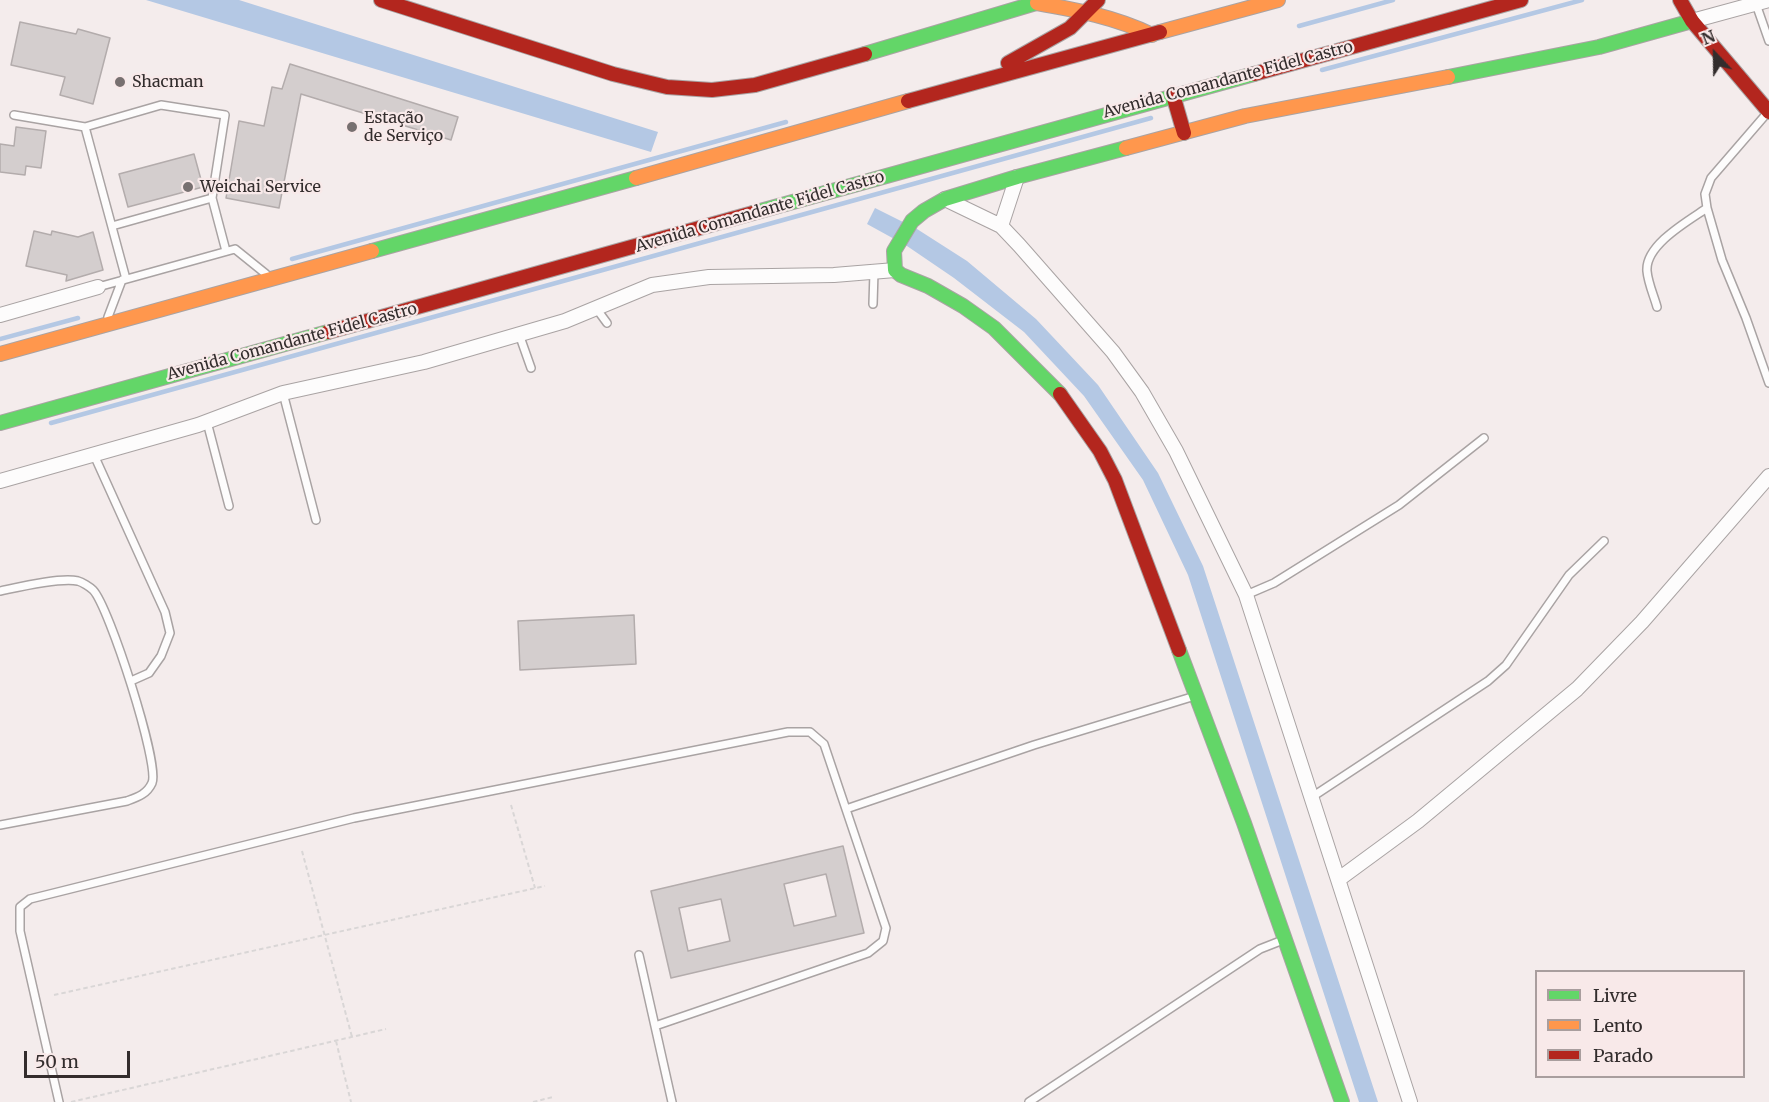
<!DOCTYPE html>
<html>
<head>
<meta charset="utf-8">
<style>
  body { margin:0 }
  #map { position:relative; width:1769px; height:1102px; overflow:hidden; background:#f4ecec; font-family:Merriweather,serif }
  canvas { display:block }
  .legend { position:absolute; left:1535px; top:970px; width:210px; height:108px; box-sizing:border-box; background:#f8e9e9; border:2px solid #a99e9e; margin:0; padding:8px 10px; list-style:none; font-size:18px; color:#332d2d }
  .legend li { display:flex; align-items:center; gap:12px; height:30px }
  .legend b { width:30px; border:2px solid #a99e9e }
  .north { position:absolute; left:1685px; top:24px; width:60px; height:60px; -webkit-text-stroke:4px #f8e9e9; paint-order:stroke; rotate:338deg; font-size:16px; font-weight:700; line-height:24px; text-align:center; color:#332d2d }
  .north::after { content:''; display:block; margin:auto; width:21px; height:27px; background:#332d2d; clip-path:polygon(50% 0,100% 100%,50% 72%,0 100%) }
  .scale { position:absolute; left:24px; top:1051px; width:106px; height:27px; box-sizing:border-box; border:3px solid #332d2d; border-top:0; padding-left:8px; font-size:18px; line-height:21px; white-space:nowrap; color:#332d2d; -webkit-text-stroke:4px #f8e9e9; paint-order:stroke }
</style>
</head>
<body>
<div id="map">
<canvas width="1769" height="1102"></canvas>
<ul class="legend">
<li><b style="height:8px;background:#63d668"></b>Livre</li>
<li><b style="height:8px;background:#ff974d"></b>Lento</li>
<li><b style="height:8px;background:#b3261e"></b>Parado</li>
</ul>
<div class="north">N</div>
<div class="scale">50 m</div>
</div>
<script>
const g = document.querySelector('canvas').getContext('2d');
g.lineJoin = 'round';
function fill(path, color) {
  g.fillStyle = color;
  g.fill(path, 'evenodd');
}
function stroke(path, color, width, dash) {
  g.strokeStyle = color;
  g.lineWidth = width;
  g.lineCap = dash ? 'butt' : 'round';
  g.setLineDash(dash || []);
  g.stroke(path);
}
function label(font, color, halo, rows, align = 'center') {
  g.font = font + ' Merriweather,serif';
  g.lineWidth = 4.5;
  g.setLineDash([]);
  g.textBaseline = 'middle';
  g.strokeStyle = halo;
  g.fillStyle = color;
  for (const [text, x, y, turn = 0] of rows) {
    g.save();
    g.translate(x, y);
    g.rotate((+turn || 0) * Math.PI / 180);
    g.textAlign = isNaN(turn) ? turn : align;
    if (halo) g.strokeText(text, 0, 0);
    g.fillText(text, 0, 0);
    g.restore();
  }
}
const water = new Path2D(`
  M146,0H239L658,132L651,152Z
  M875,208L917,229L967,261L1036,319L1098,385L1158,473L1203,566L1378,1102H1359L1188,575L1143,480L1084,396L1024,332L954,278L907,246L867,224Z`);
const stream = new Path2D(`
  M1299,26L1393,0
  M1322,70L1582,0
  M292,259L786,122
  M0,339L78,318
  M51,423L1151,118`);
const building = new Path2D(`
  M20,22L76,34L78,29L110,38L93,104L60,95L65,77L11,65Z
  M290,64L458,117L451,140L301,94L279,208L226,198L239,121L264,126L272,87L282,89Z
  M16,127L46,131L41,168L26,166L25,175L0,172V144L14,146Z
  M194,154L203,187L128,207L119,174Z
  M34,231L51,235L52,231L78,237L93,232L103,270L66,281L67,275L26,266Z
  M634,615L636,664L520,670L518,621Z
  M843,846L864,933L671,978L651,891ZM826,874L836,916L794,926L784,884ZM721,899L730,941L688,951L679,908Z`);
const path = new Path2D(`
  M511,805L535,888
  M302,851L352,1037
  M54,995L545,886
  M336,1041L351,1102
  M71,1102L386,1029
  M533,1102L553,1097`);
const lane = new Path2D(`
  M1756,4L1769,41
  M1768,112L1711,178L1705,194L1707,208L1722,260L1746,318L1769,383
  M14,115L85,127L161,105L225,115L212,198L226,251
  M85,127L126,279
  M112,226L212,198
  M98,287L235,249L266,274
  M873,304L874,272
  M1657,307C1654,296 1648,283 1647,271C1645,245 1688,221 1707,208
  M596,308L607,323
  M108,317L122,280
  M519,334L531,368
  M283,393L316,520
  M207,422L229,506
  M94,455L165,612L170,633L161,656L149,673L131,681
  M0,591C19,587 60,577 78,581C82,582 90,587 93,590C109,606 160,765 152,783C147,794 138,797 127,801L0,825
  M1246,595L1274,583L1399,505L1484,438
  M1312,797L1488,681L1506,665L1569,575L1604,541
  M846,809L1034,745L1195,696
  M639,955L672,1102
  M59,1102L20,931V907L30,899L354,818L788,732H810L824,744L886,928L883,941L868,953L655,1026
  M1029,1102L1260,949L1283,940`);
const street = new Path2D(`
  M1692,21L1769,0
  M945,199L1001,226L1019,245L1113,352L1142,392L1176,451L1246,595L1410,1102
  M1001,226L1017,177
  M0,315L98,287
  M0,481L198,425L283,393L424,362L565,321L652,285L709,277L834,275L895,270
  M1339,879L1418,821L1577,689L1642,622L1769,476`);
const fast = new Path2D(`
  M865,54L1046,0
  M1448,77L1599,47L1692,21
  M753,213L1254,74
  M372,251L636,178
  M1060,394L994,328L963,306L928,286L901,275L895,270L894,251L912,221L924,211L945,199L1017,177L1126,148
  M0,423L328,332
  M1179,650L1244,823L1342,1102`);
const slow = new Path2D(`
  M1037,3C1077,10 1115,17 1152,35
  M1160,32L1278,0
  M1126,148L1245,116L1448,77
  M636,178L908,101
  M0,354L372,251`);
const jam = new Path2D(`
  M381,0L613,74L667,87L712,90L755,85L865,54
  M1680,0L1692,21L1769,112
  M1008,63L1070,28L1098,0
  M1254,74L1521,0
  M1173,95L1184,133
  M908,101L1160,32
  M328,332L753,213
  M1060,394L1100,451L1115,480L1179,650`);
const markers = [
  [120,82,6,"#777070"],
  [352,127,6,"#777070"],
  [188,187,6,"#777070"]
];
const streetNames = [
  ["Avenida Comandante Fidel Castro",1228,80,-15],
  ["Avenida Comandante Fidel Castro",760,212,-16],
  ["Avenida Comandante Fidel Castro",292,342,-15]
];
const poiNames = [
  ["Shacman",132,82],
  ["Estação",364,118],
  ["de Serviço",364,136],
  ["Weichai Service",200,187]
];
fill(water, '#b4c8e4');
stroke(stream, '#b4c8e4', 4.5);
fill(building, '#d4cece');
stroke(building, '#b3acac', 1.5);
stroke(lane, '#a9a3a3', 10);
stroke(street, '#a9a3a3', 16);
stroke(fast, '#a9a3a3', 16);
stroke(slow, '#a9a3a3', 16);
stroke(jam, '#a9a3a3', 16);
stroke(path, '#d9d6d6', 2, [4.5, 3]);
stroke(lane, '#fdfcfc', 7);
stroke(street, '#fdfcfc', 14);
stroke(fast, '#63d668', 14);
stroke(slow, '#ff974d', 14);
stroke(jam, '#b3261e', 14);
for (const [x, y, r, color] of markers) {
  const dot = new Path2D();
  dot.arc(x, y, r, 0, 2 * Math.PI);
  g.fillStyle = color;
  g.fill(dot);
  stroke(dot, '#f8e9e9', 2);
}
label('16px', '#332d2d', '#f8e9e9', streetNames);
label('16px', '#332d2d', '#f8e9e9', poiNames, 'left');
</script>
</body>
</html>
